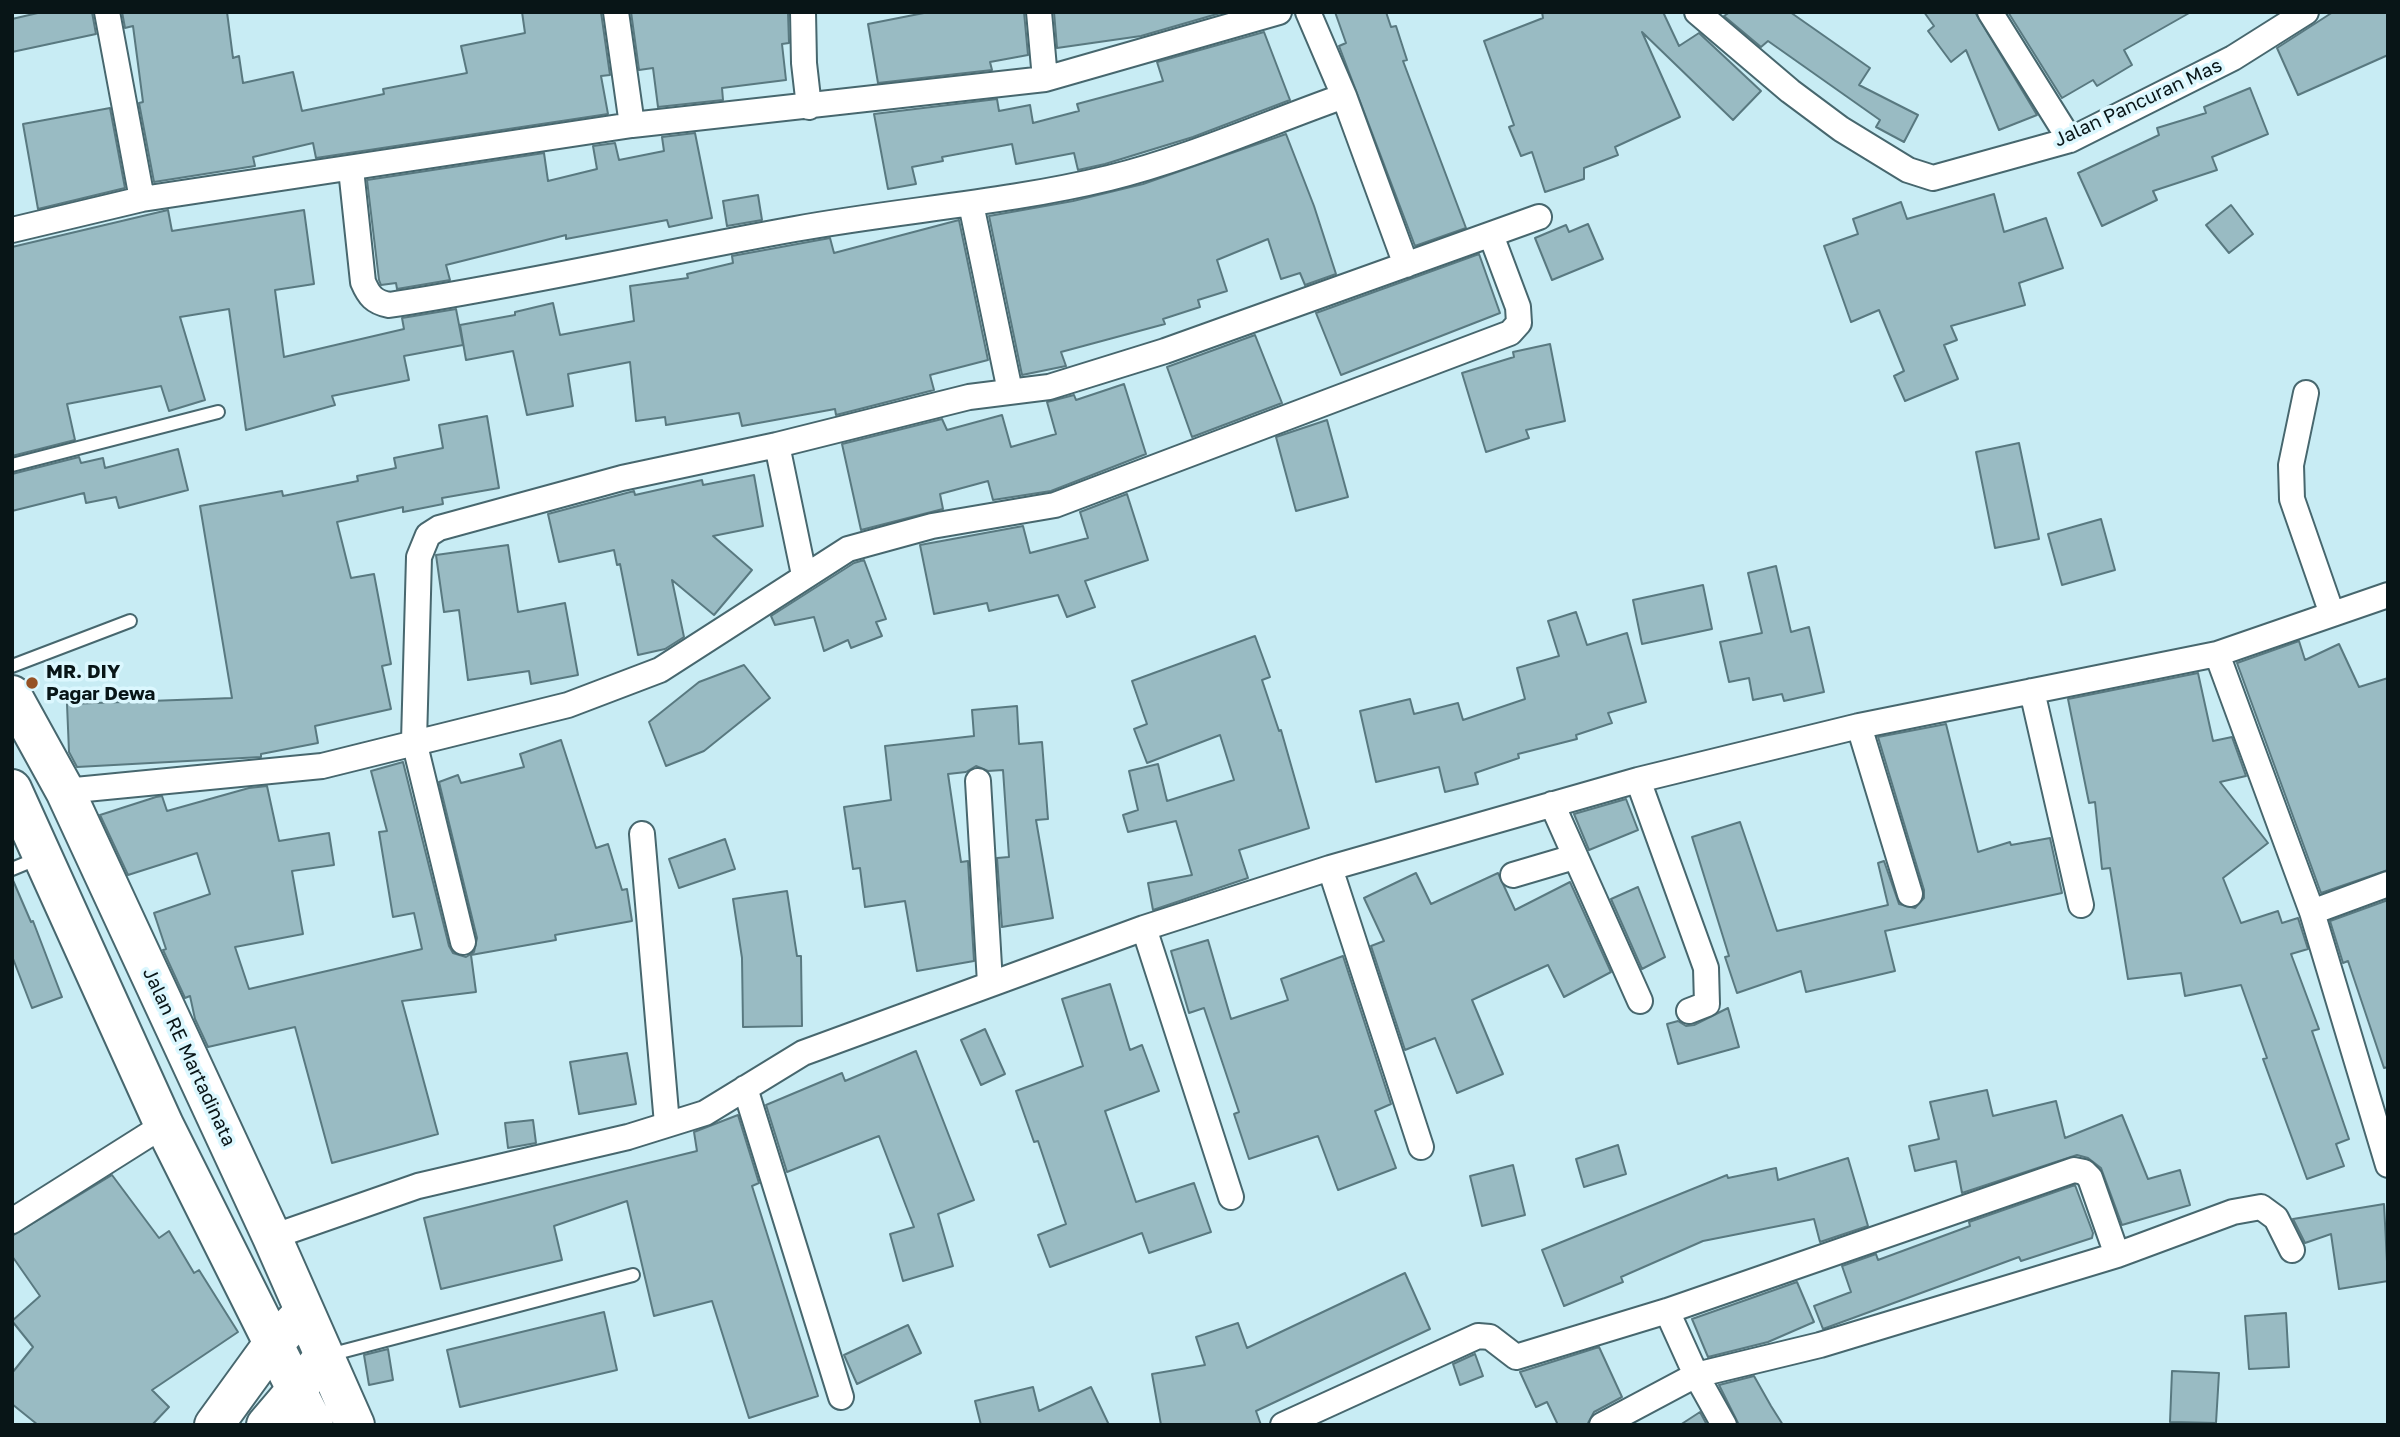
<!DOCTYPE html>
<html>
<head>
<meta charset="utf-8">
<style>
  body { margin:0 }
  #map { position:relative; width:2400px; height:1437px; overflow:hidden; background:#c8ecf4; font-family:"Golos Text",sans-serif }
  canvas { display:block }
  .frame { position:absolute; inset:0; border:14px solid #081517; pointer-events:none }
</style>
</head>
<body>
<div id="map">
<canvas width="2400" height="1437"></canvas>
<div class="frame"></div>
</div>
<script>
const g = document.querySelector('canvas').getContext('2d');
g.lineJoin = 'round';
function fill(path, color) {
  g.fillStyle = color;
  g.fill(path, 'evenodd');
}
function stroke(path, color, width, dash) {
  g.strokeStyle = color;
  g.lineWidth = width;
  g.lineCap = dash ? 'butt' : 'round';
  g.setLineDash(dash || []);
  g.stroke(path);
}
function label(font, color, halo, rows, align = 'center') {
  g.font = font + ' "Golos Text",sans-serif';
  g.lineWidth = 7;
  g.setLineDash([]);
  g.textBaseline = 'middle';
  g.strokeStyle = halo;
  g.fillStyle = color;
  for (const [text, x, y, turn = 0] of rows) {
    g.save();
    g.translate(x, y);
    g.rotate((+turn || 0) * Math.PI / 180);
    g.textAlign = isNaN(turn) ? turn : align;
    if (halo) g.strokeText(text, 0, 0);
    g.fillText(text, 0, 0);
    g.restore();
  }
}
const building = new Path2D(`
  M42,12H92L96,34L12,52V19Z
  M122,12H227L233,58L239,56L243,83L293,72L302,111L384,94L383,89L467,73L461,46L525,33L522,12H601L610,75L601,76L608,114L316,158L313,143L253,157L255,166L154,182L139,103L143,102L133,26L125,28Z
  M631,12H788L789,43L782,44L786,80L722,88L723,100L658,107L653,68L639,70Z
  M929,12H1024L1028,55L990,62L992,70L878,83L868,24Z
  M1054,12H1224L1141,36L1057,48Z
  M1335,12H1386L1391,27L1396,26L1407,60L1403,61L1466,228L1415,246L1339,46L1346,43Z
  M1542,12H1663L1679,46L1699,33L1761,91L1733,120L1642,32L1680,117L1615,147L1618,155L1584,168V179L1545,192L1532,152L1521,156L1509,127L1514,125L1484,41L1543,18Z
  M1730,12H1790L1870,68L1859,85L1918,115L1904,142L1876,127L1880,120L1768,41L1761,47L1724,16Z
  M1924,12H1975L2037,115L1999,130L1966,50L1951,62L1928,31L1934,26Z
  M2008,12H2191L2124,50L2132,65L2097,86L2093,80L2062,98Z
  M2333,12H2388V55L2298,95L2277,48Z
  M1264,32L1290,100L1193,137L1105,164L1078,170L1074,153L1016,164L1012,144L942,157L943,161L912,167L916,184L888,189L874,114L997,99L999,111L1030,105L1033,123L1079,111L1077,104L1163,81L1157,62Z
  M2250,88L2268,134L2212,157L2217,170L2153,191L2157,200L2102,226L2078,173L2159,135L2157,128L2206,113L2204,107Z
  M110,108L125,188L38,209L23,124Z
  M695,133L712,218L669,227L667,220L566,239V235L446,265L450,280L397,289L396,283L381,285L379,280L367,180L544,153L548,181L597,169L593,146L615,143L619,160L664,151L662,137Z
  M1286,134L1314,206L1336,274L1305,285L1300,273L1281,279L1268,239L1217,260L1227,291L1198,300L1200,307L1163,319L1165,324L1061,352L1066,366L1022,375L989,216L1073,201L1143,184Z
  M1994,194L2004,232L2046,218L2063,268L2019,283L2025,305L1951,326L1957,340L1944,345L1958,379L1905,401L1894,376L1904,371L1879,310L1851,322L1824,246L1858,234L1853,219L1901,202L1907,219Z
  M758,195L762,220L727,226L723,201Z
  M2231,205L2253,234L2229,253L2206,225Z
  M168,210L172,231L304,210L314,284L275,290L284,357L404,329L402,318L456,309L463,345L404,356L409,380L332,396L335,405L246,430L229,309L180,317L205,400L169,411L161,386L67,404L75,440L12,456V247Z
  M959,220L988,360L930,375L934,390L836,415L835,409L742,426L739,413L666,425L665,417L636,421L630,362L568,374L573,406L527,415L513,351L466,360L460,325L515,315V312L553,303L560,335L634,321L630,286L688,278L687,274L733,263L732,256L830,238L834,253Z
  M1588,224L1603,259L1552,280L1535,238L1566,225L1569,232Z
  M1479,254L1500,313L1341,375L1316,313Z
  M1255,335L1282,403L1192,437L1167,367Z
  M1550,344L1565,421L1526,430L1529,438L1486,452L1462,373L1514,357L1513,352Z
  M1124,384L1146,454L1051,491L993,500L988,481L940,494L943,509L861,530L842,444L942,419L947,430L1002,415L1011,447L1056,434L1047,402L1074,395L1076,400Z
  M487,416L499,488L442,498L443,504L403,512V507L337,522L351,578L374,574L391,664L382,666L391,709L315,726L318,743L261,754V757L77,767L69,752L67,704L232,698L200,506L282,491L283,496L358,481L357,476L396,468L394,458L443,448L439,425Z
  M1327,420L1348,497L1296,511L1276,437Z
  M2019,443L2039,539L1995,548L1976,452Z
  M178,449L188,490L119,508L116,497L86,503L84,493L12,511V474L79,457L81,463L103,458L105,468Z
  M754,475L763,526L713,536L752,570L714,615L672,580L684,637L665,649L638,655L620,564L617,565L614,550L559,562L548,514L634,491L635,495L702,480L703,485Z
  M1127,494L1148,560L1085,581L1095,607L1067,617L1058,595L989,611L987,603L934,614L920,545L1023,526L1030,553L1088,538L1080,512Z
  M2101,519L2115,570L2062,585L2048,534Z
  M508,545L518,612L565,603L578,675L531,684L529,671L468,680L459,610L444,612L436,555Z
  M864,560L886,619L876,622L882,636L851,648L848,640L824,651L814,617L775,625L771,616L854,563Z
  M1776,566L1791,632L1809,627L1824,692L1784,701L1782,694L1753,700L1749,678L1729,682L1720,642L1762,633L1748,573Z
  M1703,585L1712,629L1642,644L1633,600Z
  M1576,612L1587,645L1627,633L1646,702L1608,713L1612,723L1576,735L1577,739L1518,754L1519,758L1475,773L1478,784L1445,792L1439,767L1376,782L1360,711L1410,699L1414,714L1458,703L1463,720L1525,699L1517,668L1559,656L1548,621Z
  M1255,636L1270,677L1262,680L1279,731L1281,730L1309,828L1239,850L1248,878L1153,910L1148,883L1192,875L1176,821L1128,832L1123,815L1138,810L1129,771L1158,764L1167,801L1234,780L1220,735L1147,763L1134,729L1147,724L1132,681Z
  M2299,641L2305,660L2339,644L2359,687L2388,678V870L2321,893L2237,663Z
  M744,665L770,698L704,751L666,766L649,722L699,682Z
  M2198,673L2213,741L2232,737L2246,776L2220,782L2268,843L2223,878L2241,923L2278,911L2282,923L2298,918L2308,949L2291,954L2319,1029L2312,1031L2349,1139L2336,1144L2344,1166L2307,1179L2263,1059L2267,1058L2241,985L2185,996L2181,973L2128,979L2110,868L2102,869L2095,802L2089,803L2068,699Z
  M1017,706L1019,744L1042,742L1048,819L1036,820L1053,918L1002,927L997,858L1009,857L1003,770L988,771L976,766L966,772L948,774L961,862L968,861L974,961L917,971L905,901L865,907L860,868L853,869L844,807L891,800L885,746L974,736L972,710Z
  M1946,724L1978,852L2010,842L2011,845L2050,838L2062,893L1885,931L1895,971L1806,992L1801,971L1737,993L1725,957L1729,956L1692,837L1740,822L1777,931L1888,905L1878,863L1884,861L1899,904L1915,908L1924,898V890L1878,737Z
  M561,740L596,848L608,844L622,890L627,889L632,921L555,935L556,940L471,955L476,992L402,1001L438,1134L332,1163L295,1027L208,1047L195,1019L190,996L185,998L163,950L166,949L154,913L210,894L197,853L128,875L100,815L156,797L162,796L167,811L249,788L267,786L279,841L329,833L334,865L292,871L303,934L235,947L249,989L422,949L414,913L393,917L379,832L387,831L371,771L403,762L449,946L453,953L466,957L474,952L477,938L439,782L458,775L461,783L524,767L520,754Z
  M1626,799L1638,830L1589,850L1574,814Z
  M725,839L735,869L679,888L669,859Z
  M1416,873L1431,904L1498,873L1515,910L1570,882L1611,972L1564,997L1548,965L1472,1000L1503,1074L1457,1093L1435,1038L1405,1050L1371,946L1384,941L1364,898Z
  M12,878L31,922L33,921L62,997L32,1008L12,956Z
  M1638,887L1665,957L1642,969L1611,899Z
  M787,891L797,956H801L802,1026L743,1027L742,958L733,899Z
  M2388,900V1067L2384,1068L2348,961L2343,963L2330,921Z
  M1208,940L1231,1019L1288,1000L1281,979L1343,956L1391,1104L1375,1111L1396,1168L1338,1190L1318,1136L1249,1159L1234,1114L1239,1112L1204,1008L1189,1013L1171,951Z
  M1110,984L1130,1050L1142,1045L1159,1091L1105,1111L1136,1202L1194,1183L1211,1232L1149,1253L1142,1233L1050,1267L1038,1235L1066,1224L1038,1141L1034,1142L1016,1091L1083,1066L1062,999Z
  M1728,1008L1739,1047L1678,1064L1667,1024L1678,1021L1686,1026L1694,1025Z
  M985,1029L1005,1074L981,1085L961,1040Z
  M916,1051L974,1200L938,1214L953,1266L903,1281L890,1234L914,1227L879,1136L787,1172L766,1105L842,1073L845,1081Z
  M627,1053L636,1104L579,1114L570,1062Z
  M1987,1090L1993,1116L2056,1101L2065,1138L2122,1115L2148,1179L2180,1170L2190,1205L2122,1225L2101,1168L2088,1158L2077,1155L1962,1193L1956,1161L1915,1171L1909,1146L1939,1139L1930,1102Z
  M738,1115L759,1183L752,1186L818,1396L749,1418L712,1301L654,1316L627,1201L554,1226L562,1260L441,1289L424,1218L697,1151L694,1132Z
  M533,1120L536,1143L508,1148L505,1123Z
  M1618,1145L1626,1174L1584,1187L1576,1159Z
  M1848,1158L1868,1226L1820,1242L1814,1219L1703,1241L1621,1277L1623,1282L1564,1306L1542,1250L1727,1175L1728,1178L1776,1168L1778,1180Z
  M1513,1165L1525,1215L1482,1226L1470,1176Z
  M112,1175L159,1238L169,1231L194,1273L199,1270L238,1332L152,1390L169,1407L152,1425H38L12,1404V1373L33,1347L12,1321L40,1296L12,1256V1236Z
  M2075,1185L2093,1233L2092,1238L2021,1261L2019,1257L1823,1329L1814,1306L1851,1292L1842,1266L1876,1254L1878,1260L1970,1226L1969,1222Z
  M2384,1204L2388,1281L2339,1289L2331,1234L2305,1243L2293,1219Z
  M1405,1273L1430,1329L1256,1411L1261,1425H1161L1152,1374L1205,1365L1196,1337L1238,1323L1247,1348Z
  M1797,1282L1814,1322L1768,1342L1708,1357L1692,1319Z
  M604,1312L617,1370L460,1407L447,1350Z
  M2286,1313L2289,1367L2249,1369L2245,1316Z
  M908,1325L921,1353L857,1384L844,1355Z
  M1599,1347L1622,1397L1594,1412L1587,1425H1558L1547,1402L1536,1407L1520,1372Z
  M388,1349L393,1380L369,1385L364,1355Z
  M1475,1354L1483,1376L1460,1385L1453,1364Z
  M2172,1371L2219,1373L2216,1423L2170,1422Z
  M1754,1376L1771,1406L1783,1425H1739L1719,1385Z
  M1033,1387L1039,1411L1091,1387L1109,1425H981L975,1401Z
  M1700,1412L1707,1425H1680Z`);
const service = new Path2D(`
  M12,465L218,412
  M12,666L130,621
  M12,869L41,857
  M329,1355L633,1275`);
const minor = new Path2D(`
  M107,12L142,199
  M616,12L632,125
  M803,12L804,63L809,107
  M1039,12L1045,79
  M1308,12L1344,96L1406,265
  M1697,12L1790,91L1841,129L1908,170L1933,178L2070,140L2233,58L2306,12
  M1990,12L2070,140
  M351,169L363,282C369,296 374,302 389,305C526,284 660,253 795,229C899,210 1006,203 1109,178C1190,158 1265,124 1344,96
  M971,204L1010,391
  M12,230L142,199L632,125L1045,79L1279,12
  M2306,393L2291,465L2292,499L2332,614
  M777,445L969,397L1049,387L1165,351L1539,217
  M2217,654L2312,912L2388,1165
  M2032,691L2081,905
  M1859,726L1910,894
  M1638,780L1706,968L1707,1004L1689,1011
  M978,781L990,983
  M65,791L322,766L568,705L660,670L848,549L932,526L1055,505L1510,333L1519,323L1518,307L1491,235
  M1552,804L1640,1001
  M642,834L667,1124
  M1330,868L1421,1147
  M1513,875L1574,857
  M2312,912L2388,884
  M1144,928L1231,1197
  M463,942L414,741L419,557L428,535L439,528L622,478L777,445L804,575
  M745,1088L841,1397
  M12,1221L164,1125
  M272,1237L418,1186L628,1137L705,1113L803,1053L1144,928L1330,868L1638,780L1859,726L2217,654L2388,595
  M1667,1311L1696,1375L1724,1425
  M1283,1425L1478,1336L1490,1337L1516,1357L1667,1311L2074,1170L2084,1172L2090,1178L2117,1255
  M1602,1425L1696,1375L1820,1345L2117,1255L2233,1212L2261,1207L2276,1218L2292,1250`);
const primary = new Path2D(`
  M214,1425L272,1345L304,1312
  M266,1425L317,1365`);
const trunk = new Path2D(`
  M12,695L65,791L272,1237L355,1425
  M12,789L164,1125L314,1425`);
const markers = [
  [32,683,7,"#965225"]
];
const streetNames = [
  ["Jalan Pancuran Mas",2138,103,-25],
  ["Jalan RE Martadinata",189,1057,65]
];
const poiNames = [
  ["MR. DIY",46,672],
  ["Pagar Dewa",46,694]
];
fill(building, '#99bbc3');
stroke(building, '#597980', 2);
stroke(service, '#47676e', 16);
stroke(minor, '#47676e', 28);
stroke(primary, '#47676e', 42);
stroke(trunk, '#47676e', 42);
stroke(service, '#fff', 12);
stroke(minor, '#fff', 24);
stroke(primary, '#fff', 38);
stroke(trunk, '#fff', 38);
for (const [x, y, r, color] of markers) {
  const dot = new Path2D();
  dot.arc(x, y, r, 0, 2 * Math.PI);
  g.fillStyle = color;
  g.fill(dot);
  stroke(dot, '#dbf7fe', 2.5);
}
label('19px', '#081517', '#dbf7fe', streetNames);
label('bold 19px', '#081517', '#dbf7fe', poiNames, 'left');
</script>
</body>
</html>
